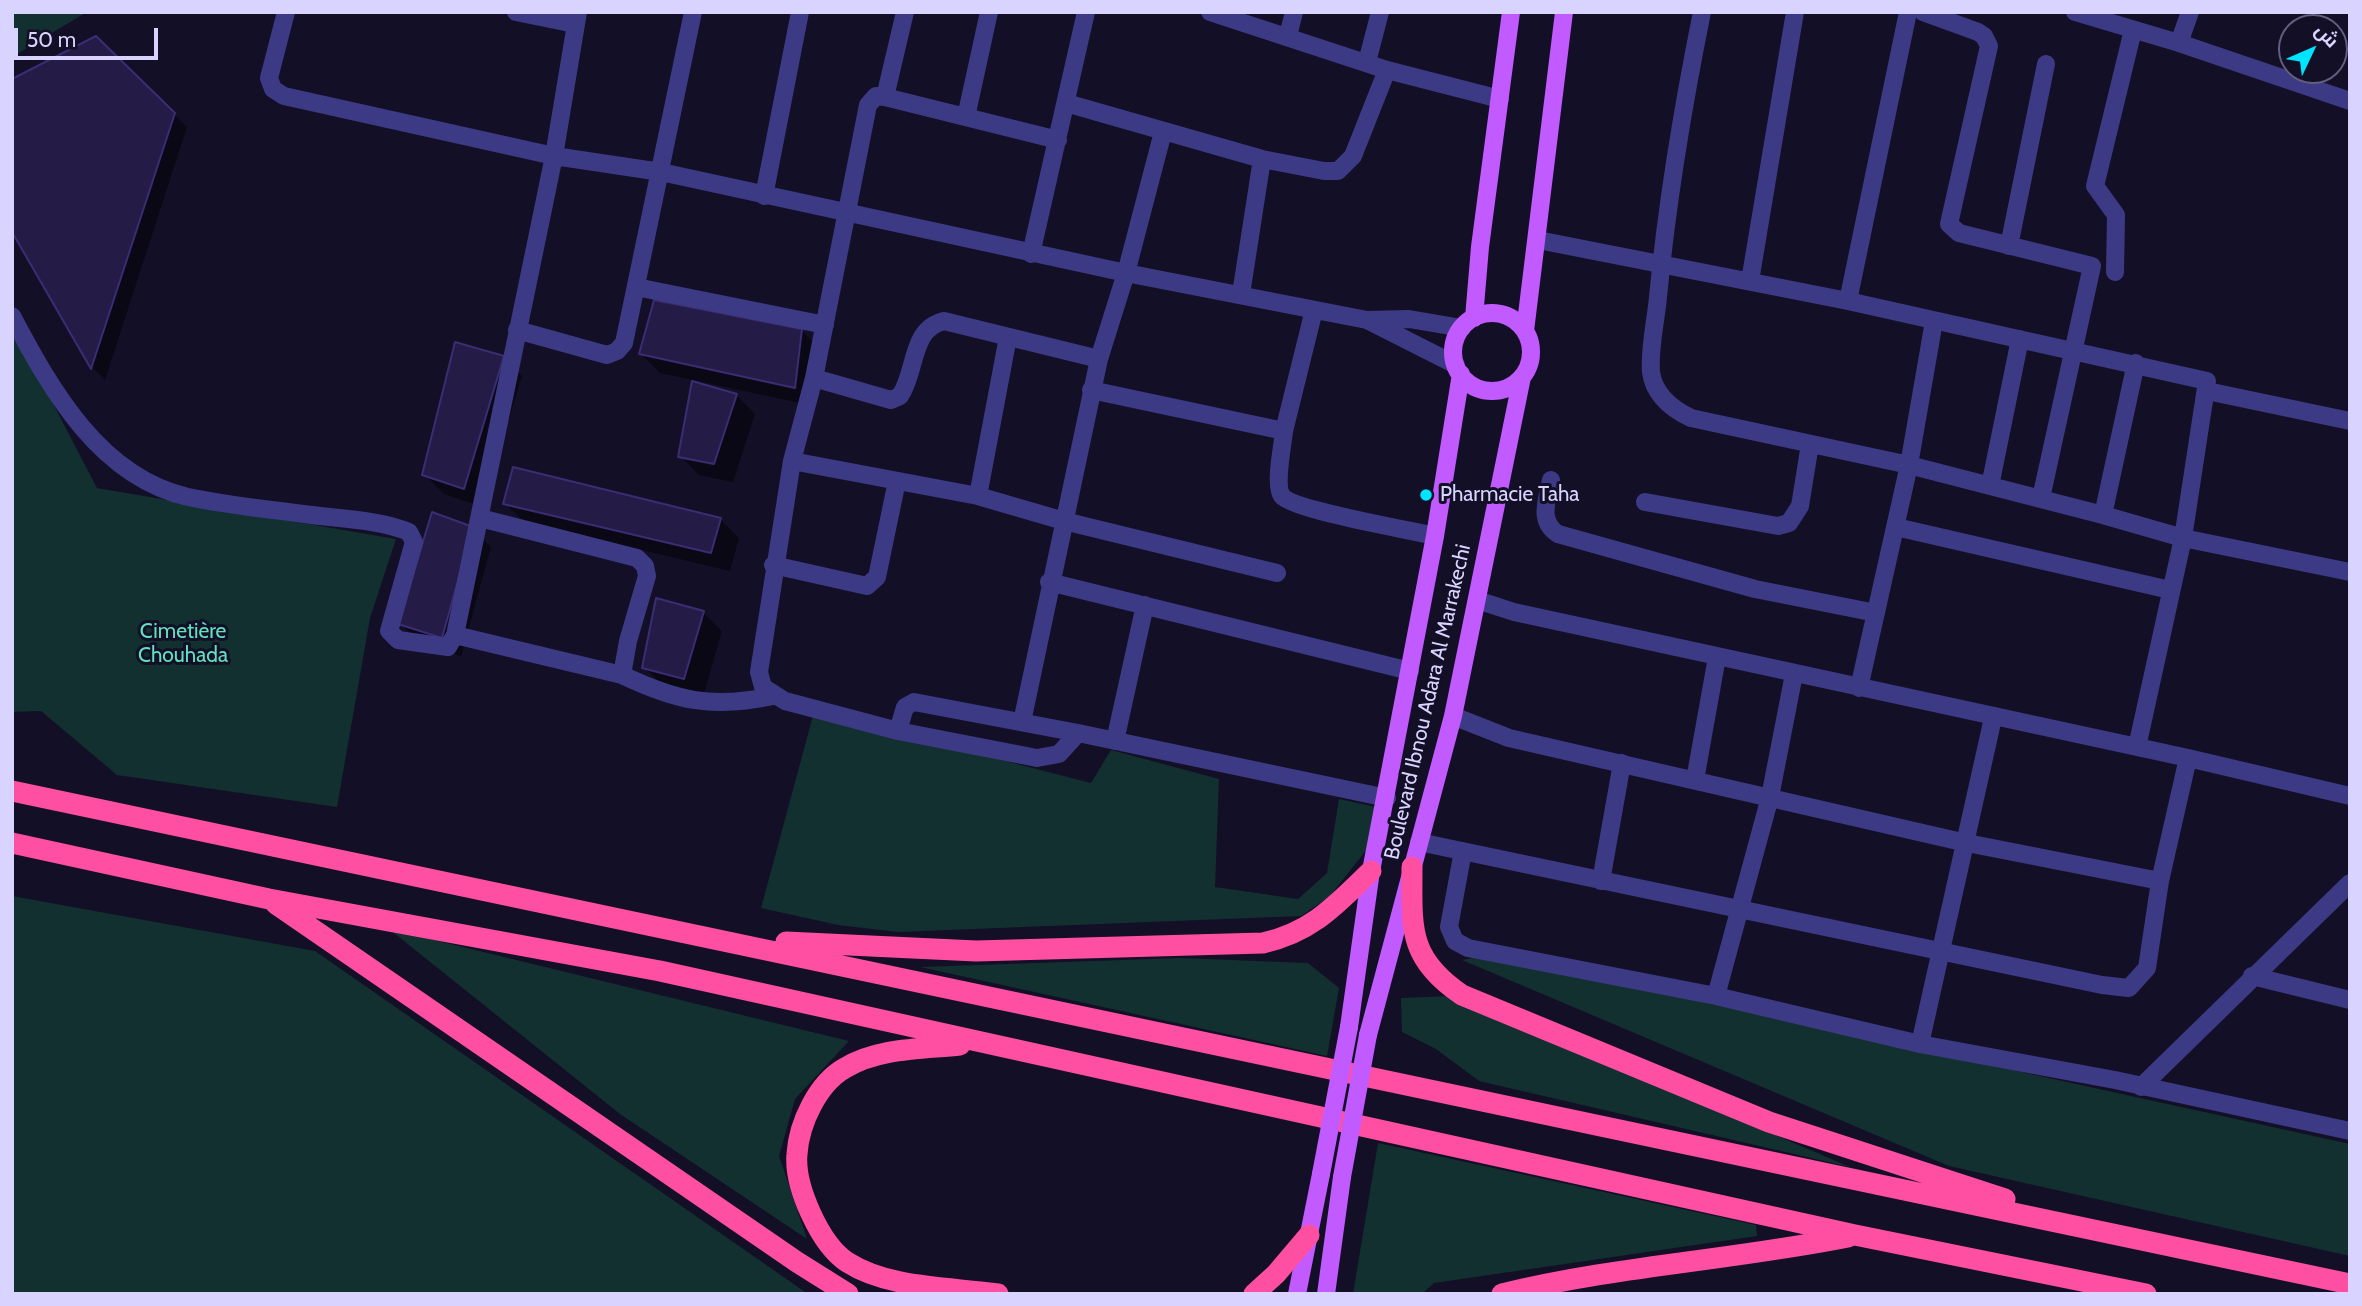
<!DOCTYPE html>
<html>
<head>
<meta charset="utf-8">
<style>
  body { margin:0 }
  #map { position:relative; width:2362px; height:1306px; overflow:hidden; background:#130f26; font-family:Cabin,Cairo,sans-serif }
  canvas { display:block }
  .frame { position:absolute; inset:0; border:14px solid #d9d4ff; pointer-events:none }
  .north { position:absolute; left:2278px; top:14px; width:70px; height:70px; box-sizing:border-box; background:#130f26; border:2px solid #625e7d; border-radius:50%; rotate:46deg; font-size:19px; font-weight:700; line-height:28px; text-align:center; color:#d9d4ff }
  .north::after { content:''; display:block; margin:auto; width:24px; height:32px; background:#00e5ff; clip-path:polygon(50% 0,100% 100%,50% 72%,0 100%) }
  .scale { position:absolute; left:14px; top:28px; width:144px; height:32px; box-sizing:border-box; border:4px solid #d9d4ff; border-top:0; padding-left:9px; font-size:21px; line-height:24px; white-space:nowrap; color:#d9d4ff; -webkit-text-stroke:5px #130f26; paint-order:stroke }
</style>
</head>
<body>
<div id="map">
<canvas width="2362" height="1306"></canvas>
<div class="frame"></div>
<div class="north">ش</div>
<div class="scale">50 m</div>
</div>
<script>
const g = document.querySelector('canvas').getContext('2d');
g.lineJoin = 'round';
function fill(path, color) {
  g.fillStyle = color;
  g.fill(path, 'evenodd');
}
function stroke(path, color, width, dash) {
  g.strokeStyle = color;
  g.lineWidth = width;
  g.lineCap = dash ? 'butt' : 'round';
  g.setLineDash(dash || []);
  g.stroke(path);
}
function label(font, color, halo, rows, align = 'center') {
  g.font = font + ' Cabin,sans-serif';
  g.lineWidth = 6;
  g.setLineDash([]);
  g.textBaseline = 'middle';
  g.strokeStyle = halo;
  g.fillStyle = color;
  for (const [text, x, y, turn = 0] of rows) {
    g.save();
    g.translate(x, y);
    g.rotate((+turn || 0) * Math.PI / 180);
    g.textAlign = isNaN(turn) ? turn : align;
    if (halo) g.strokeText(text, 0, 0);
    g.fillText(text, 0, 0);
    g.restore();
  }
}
const green = new Path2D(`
  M12,12H87L12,57Z
  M12,325L97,488L396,539L370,618L337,807L117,775L41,711L12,712Z
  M814,712L1091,783L1111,750L1219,779L1215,887L1298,899L1327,873L1339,799L1376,807L1368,848L1329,897L1301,916L898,932L838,925L761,908Z
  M12,896L315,951L808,1294H12Z
  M389,929L849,1041L795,1099L779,1156L807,1239L620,1114Z
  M1488,955L2350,1144V1256L1949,1166L1462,960Z
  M1180,958L1308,963L1339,988L1327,1056L920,967Z
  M1450,996L1850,1167L1479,1081L1436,1049L1402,1032L1401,998Z
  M1378,1143L1756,1225L1757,1236L1434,1283L1422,1294H1353Z`);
const shadow = new Path2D(`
  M96,38L187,127L105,380L93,368L12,229Z
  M802,331L821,350L814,406L660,373L641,354Z
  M503,357L522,376L483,507L444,494L424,474Z
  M736,395L755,414L733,482L699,475L680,456Z
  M505,503L720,519L739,538L730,571L524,522Z
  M472,528L491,547L461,656L419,642L400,623Z
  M703,612L722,631L703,697L663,686L644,667Z`);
const building = new Path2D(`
  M96,36L175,113L91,369L12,232V79Z
  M654,300L802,329L795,388L639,354Z
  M455,342L504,356L464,489L422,475Z
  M692,381L737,394L714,464L678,457Z
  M513,467L721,518L711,553L503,504Z
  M432,512L473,527L442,638L398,624Z
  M656,598L704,611L684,679L642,668Z`);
const minor = new Path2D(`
  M286,12L269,78L273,89L284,96L554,156L661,172L1126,273L1367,320L1409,319L1462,328
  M516,12L575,24
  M1210,12L1387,70L1500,99
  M1702,12C1683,106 1667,202 1658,297C1656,320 1649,349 1651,372C1654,395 1672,409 1691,418L1909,465L2103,515L2136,363
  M1923,12L1978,32L1984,36L1989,46L1949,224L1959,233L2092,266L2041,498
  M2075,12L2179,43L2350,101
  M1288,36L1294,12
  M2179,43L2190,12
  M1367,62L1380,12
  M885,97L905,12
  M1066,103L1262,159L1324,171H1338L1353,156L1387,70
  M966,117L989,12
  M1058,140L885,97L876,96L868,105L814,378L792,461L759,672L763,687L785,701L898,731L1037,758L1059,754L1078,733L1387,798
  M764,196L800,12
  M1538,240L1848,301L2207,381L2183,538L2137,747
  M2009,246L2046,64
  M1031,254L1086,12
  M2115,272L2116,215L2095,186L2133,30
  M1750,281L1795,12
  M636,287L825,325
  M1241,294L1262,159
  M1848,301L1908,12
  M12,316C51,390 100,477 188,497C226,505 266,509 304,514C337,519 378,519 409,532L414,542L389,631L398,640L448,647L455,635L554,156L578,12
  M1367,320L1456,365
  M517,330L607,355L617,351L624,343L693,12
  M814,378L891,400L900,396C917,371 910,329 944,321L1099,359
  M1091,390L1284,431C1283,444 1274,485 1282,496C1293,510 1410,530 1435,536
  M2207,391L2350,421
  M1284,431L1314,310
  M792,461L978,496L1064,521L1277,573
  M1551,480C1547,501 1538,521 1558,534L1755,589L1876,613
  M1990,486L2020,339
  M978,496L1008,337
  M1645,502L1778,526L1789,523L1800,506L1810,444
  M2103,515L2183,538L2350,572
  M1896,527L2170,590
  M773,565L867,586L877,577L897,481
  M1049,582L1410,671
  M1477,600L1514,612L2188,758L2350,796
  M455,635L622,675L628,641L647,576L645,566L637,558L480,518
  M1794,674L1770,797L1716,996L1920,1044L2115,1080L2350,1131
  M622,675C677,701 712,709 773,696
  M1859,688L1909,465L1934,321
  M1453,716L1509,738L1962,842L2160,881L2188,758
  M1022,722L1099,359L1126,273L1163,132
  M898,731L905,707L914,702L1078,733
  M1115,741L1145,605
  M1695,780L1717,657
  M1419,842L2102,985L2129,988L2147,968L2160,881
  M1463,851L1449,927L1455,941L1468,948L1716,996
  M1601,881L1622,763
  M2252,976L2350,1000
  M1920,1044L1993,718
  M2141,1087L2350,883`);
const major = new Path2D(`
  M1453 352a39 39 0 1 1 78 0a39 39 0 1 1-78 0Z
  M1474,318L1480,247L1511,12
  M1525,331L1564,12
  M1349,1027L1371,871L1435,536L1461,374
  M1368,1035L1453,716L1522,377
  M1297,1294L1321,1174
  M1326,1294L1342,1177`);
const highway = new Path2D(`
  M12,791L2350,1284
  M12,843L269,899L660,971L1855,1235L2146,1294
  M1412,867C1412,927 1407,958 1462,995L1769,1122L2005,1199
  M276,904L797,1262L848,1294
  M786,942L976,951L1263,943C1312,932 1336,905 1371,871
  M960,1045C922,1049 878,1048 845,1068C818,1083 799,1123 797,1154C794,1186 820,1244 847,1262C889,1289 950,1287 998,1294
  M1254,1294L1276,1274L1309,1235
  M1502,1294C1616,1266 1733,1260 1848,1237`);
const majorBridge = new Path2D(`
  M1321,1174L1349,1027
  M1342,1177L1368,1035`);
const markers = [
  [1426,495,7,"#00e5ff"]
];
const poiNames = [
  ["Pharmacie Taha",1440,495]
];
const parkNames = [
  ["Cimetière",183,632],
  ["Chouhada",183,656]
];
const streetNames = [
  ["Boulevard Ibnou Adara Al Marrakechi",1428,702,-77]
];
fill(green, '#12302f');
fill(shadow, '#0007');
fill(building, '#241b47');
stroke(building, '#3b2d73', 2);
stroke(minor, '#3d3a85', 18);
stroke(major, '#c25bff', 18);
stroke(highway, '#ff4fa3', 21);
stroke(majorBridge, '#c25bff', 18);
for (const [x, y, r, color] of markers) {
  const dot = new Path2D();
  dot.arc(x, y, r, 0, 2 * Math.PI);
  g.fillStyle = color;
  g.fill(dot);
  stroke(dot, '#130f26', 2.5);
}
label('21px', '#d9d4ff', '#130f26', poiNames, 'left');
label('21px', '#5fe0c0', '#130f26', parkNames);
label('21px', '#d9d4ff', '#130f26', streetNames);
</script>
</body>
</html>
